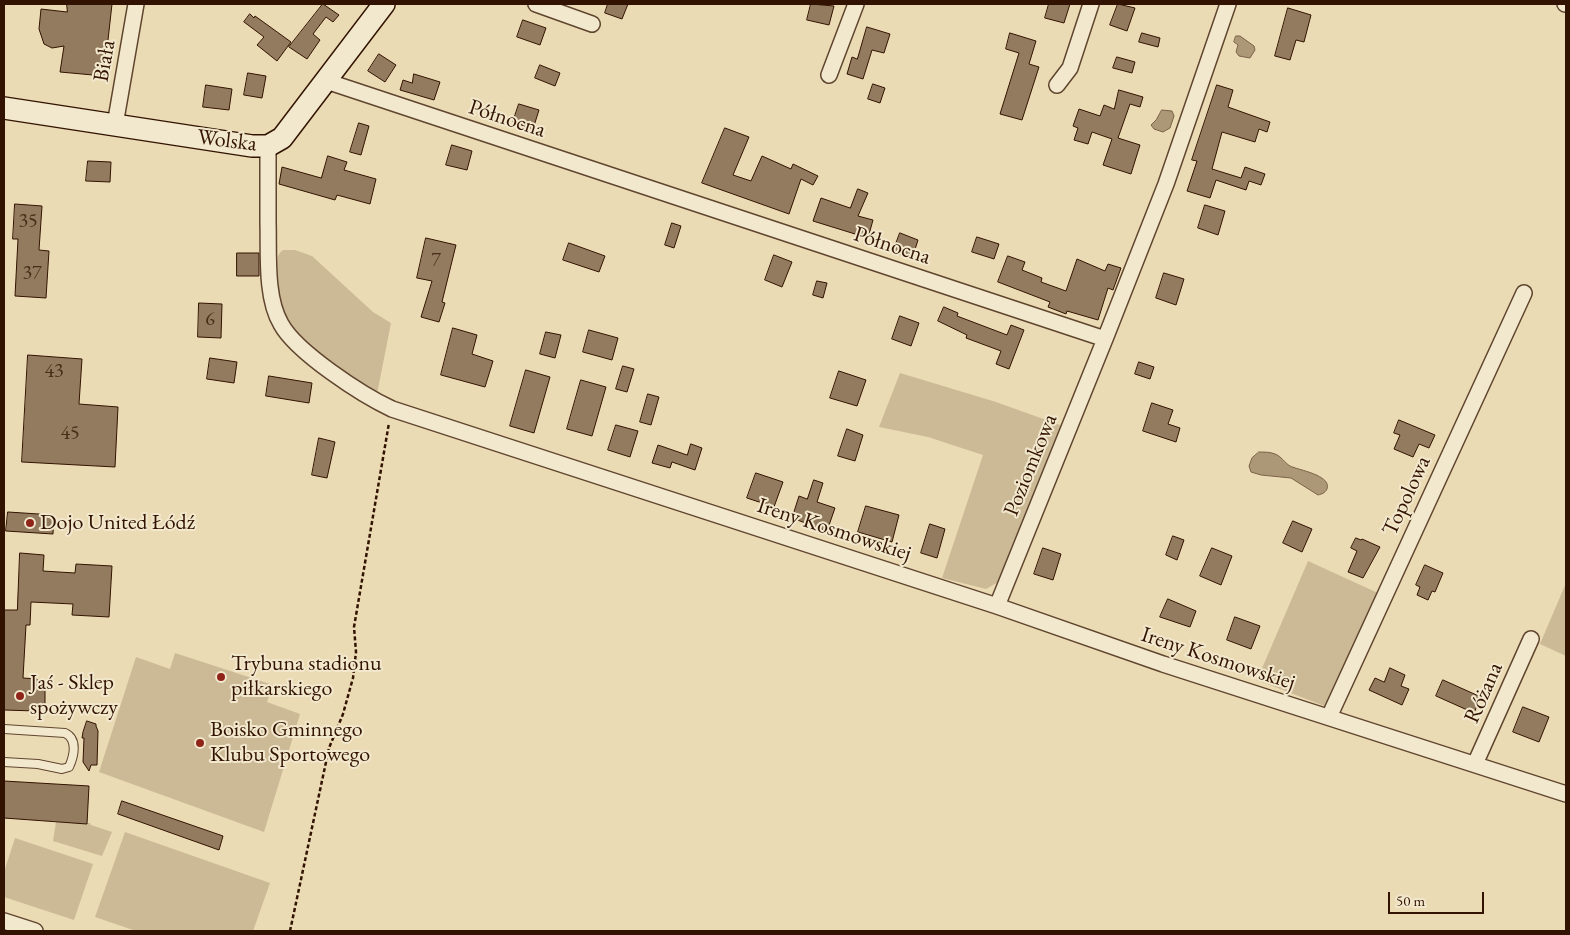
<!DOCTYPE html>
<html>
<head>
<meta charset="utf-8">
<style>
  body { margin:0 }
  #map { position:relative; width:1570px; height:935px; overflow:hidden; background:#ebdbb4; font-family:"EB Garamond",serif }
  canvas { display:block }
  .frame { position:absolute; inset:0; border:5px solid #321301; pointer-events:none }
  .scale { position:absolute; left:1388px; top:892px; width:96px; height:22px; box-sizing:border-box; border:2px solid #321301; border-top:0; padding-left:6px; font-size:15px; line-height:18px; white-space:nowrap; color:#321301; -webkit-text-stroke:4px #f2e8ce; paint-order:stroke }
</style>
</head>
<body>
<div id="map">
<canvas width="1570" height="935"></canvas>
<div class="frame"></div>
<div class="scale">50 m</div>
</div>
<script>
const g = document.querySelector('canvas').getContext('2d');
g.lineJoin = 'round';
function fill(path, color) {
  g.fillStyle = color;
  g.fill(path, 'evenodd');
}
function stroke(path, color, width, dash) {
  g.strokeStyle = color;
  g.lineWidth = width;
  g.lineCap = dash ? 'butt' : 'round';
  g.setLineDash(dash || []);
  g.stroke(path);
}
function label(font, color, halo, rows, align = 'center') {
  g.font = font + ' "EB Garamond",serif';
  g.lineWidth = 4;
  g.setLineDash([]);
  g.textBaseline = 'middle';
  g.strokeStyle = halo;
  g.fillStyle = color;
  for (const [text, x, y, turn = 0] of rows) {
    g.save();
    g.translate(x, y);
    g.rotate((+turn || 0) * Math.PI / 180);
    g.textAlign = isNaN(turn) ? turn : align;
    if (halo) g.strokeText(text, 0, 0);
    g.fillText(text, 0, 0);
    g.restore();
  }
}
const green = new Path2D(`
  M283,250H295L312,256L373,312L391,323L377,394C330,363 278,340 278,274C278,266 275,255 283,250Z
  M900,373L996,402L1063,426L1000,581L986,589L942,578L983,455L928,437L879,427Z
  M1308,561L1378,593L1327,707L1257,680Z
  M1566,583V656L1540,644Z
  M175,653L273,685L267,702L300,714L264,832L99,772L136,657L170,669Z
  M56,822L90,823L91,825L112,832L102,856L53,841Z
  M125,832L270,883L253,931H136L95,917Z
  M15,838L93,864L74,920L4,897V872Z`);
const water = new Path2D(`
  M1236,36H1240L1254,46L1255,50L1250,58L1239,56L1236,52L1238,45L1234,42Z
  M1162,110L1172,111L1174,116L1170,128L1163,132L1154,129L1151,125L1156,120Z
  M1259,452C1264,452 1271,452 1275,454C1281,456 1285,463 1290,466C1298,470 1332,475 1327,489C1325,493 1322,494 1318,495L1291,478L1261,475L1251,472L1249,466L1252,458Z`);
const building = new Path2D(`
  M67,4H112L104,76L60,72L64,46L52,48L44,44L39,29L41,9L67,12Z
  M323,4L339,15L333,22L326,17L313,34L320,40L307,59L289,47Z
  M608,4H628L622,19L605,13Z
  M811,4L834,6L829,25L807,20Z
  M1049,4H1070L1064,23L1045,18Z
  M1118,4L1135,8L1127,31L1110,25Z
  M1288,8L1311,15L1304,42L1296,40L1290,60L1275,56Z
  M250,14L254,18L255,16L291,42L277,61L257,45L264,37L244,22Z
  M523,20L546,28L540,45L517,37Z
  M867,27L890,34L884,53L872,50L863,79L847,74L852,57L857,59Z
  M1010,33L1036,41L1029,64L1039,67L1022,120L1000,114L1019,53L1006,49Z
  M1142,33L1160,38L1158,47L1139,42Z
  M379,54L396,65L385,82L368,71Z
  M1117,57L1135,62L1132,73L1113,68Z
  M540,65L560,73L555,86L535,78Z
  M248,73L266,76L262,98L244,95Z
  M414,74L440,82L434,100L400,90L403,80L412,83Z
  M873,84L885,88L880,103L868,99Z
  M206,85L232,89L229,110L203,107Z
  M1217,85L1233,90L1228,107L1270,122L1267,132L1259,129L1255,142L1222,132L1212,169L1241,178L1245,167L1265,174L1261,185L1249,181L1246,190L1216,180L1210,198L1187,191L1197,161L1192,160Z
  M1119,90L1143,97L1140,107L1130,104L1118,138L1140,145L1131,174L1103,165L1112,139L1092,132L1088,144L1074,140L1078,128L1073,126L1079,109L1100,116L1104,105L1114,109Z
  M519,104L539,110L533,129L513,122Z
  M359,123L369,126L361,155L350,152Z
  M725,128L749,137L733,175L751,181L762,156L791,169L793,164L818,176L813,185L801,179L789,214L702,183Z
  M452,145L472,151L467,170L446,165Z
  M328,156L347,162L344,170L376,179L370,204L337,195L335,200L279,184L282,167L321,178Z
  M88,161L111,162L110,182L86,181Z
  M858,189L868,193L858,216L873,220L868,238L813,221L821,198L850,208Z
  M15,204L42,206L39,250L49,251L46,298L15,296L18,239H13Z
  M1205,205L1225,211L1218,235L1198,228Z
  M672,223L681,226L674,248L665,245Z
  M900,233L918,240L912,259L893,252Z
  M977,237L999,244L994,259L972,252Z
  M426,238L456,245L442,302L445,303L439,322L421,317L432,281L417,278Z
  M569,243L605,256L599,272L563,260Z
  M237,253H259V276H237Z
  M774,255L792,262L782,287L765,280Z
  M1008,256L1025,262L1022,270L1042,278L1041,282L1066,291L1077,259L1105,271L1108,264L1121,268L1113,290L1108,288L1098,320L1067,311L1066,314L1048,307L1050,302L998,282Z
  M1164,273L1184,279L1176,305L1156,298Z
  M817,281L827,283L823,298L813,295Z
  M199,303L222,304L221,338L198,337Z
  M944,307L958,313L957,316L1007,335L1011,325L1024,330L1009,369L996,364L1001,351L966,338L967,335L938,321Z
  M900,316L919,323L911,346L892,339Z
  M453,328L477,335L472,354L493,361L485,387L441,375Z
  M589,330L618,338L612,360L583,352Z
  M546,332L561,335L555,358L540,354Z
  M28,355L82,359L79,404L118,407L115,467L22,462Z
  M210,358L237,362L234,383L207,379Z
  M1139,362L1154,367L1150,379L1135,374Z
  M623,366L634,369L627,392L616,389Z
  M526,370L550,377L534,433L510,426Z
  M839,371L866,380L857,406L830,398Z
  M269,376L312,383L309,403L266,396Z
  M581,380L606,387L592,436L567,429Z
  M648,394L659,397L651,425L640,422Z
  M1152,403L1173,410L1168,424L1180,428L1176,442L1143,431Z
  M1399,420L1435,435L1429,448L1419,444L1413,457L1394,449L1400,435L1394,433Z
  M616,425L638,431L630,457L608,450Z
  M847,429L863,435L855,461L838,456Z
  M319,438L335,442L327,478L312,475Z
  M691,444L702,448L695,470L672,462L670,468L652,463L658,445L687,455Z
  M756,473L783,482L774,507L747,498Z
  M814,480L823,483L817,502L835,508L827,531L792,518L799,496L807,499Z
  M866,506L899,515L892,542L858,532Z
  M8,512L54,515L53,534L6,531Z
  M1293,521L1312,529L1302,552L1283,543Z
  M930,524L945,529L937,558L921,553Z
  M1173,536L1184,540L1177,560L1166,555Z
  M1356,538L1361,540L1362,539L1380,547L1363,578L1348,572L1357,551L1351,548Z
  M1043,548L1061,554L1053,580L1034,574Z
  M1212,548L1232,556L1221,585L1200,576Z
  M20,553L44,555L43,571L75,573L76,564L112,566L109,617L72,615L73,604L31,602L30,625H26L23,678L37,679V687H45V705H36V711L4,710V610H17Z
  M1425,565L1443,573L1435,592L1432,591L1428,600L1417,595L1420,587L1416,585Z
  M1168,599L1196,611L1190,627L1160,617Z
  M1235,617L1260,626L1251,649L1227,640Z
  M1390,668L1405,675L1401,686L1409,689L1402,705L1369,690L1375,678L1384,682Z
  M1443,680L1481,697L1474,713L1436,696Z
  M1523,707L1549,717L1539,742L1513,732Z
  M87,721L96,724V726L98,731L97,765H91L89,771L83,762L84,738H82L83,732Z
  M4,781L89,786L87,824L4,818Z
  M122,801L223,836L219,850L118,814Z`);
const path = new Path2D(`
  M290,931L329,748L343,714L353,678L356,652L354,627L389,423`);
const lane = new Path2D(`
  M4,729L65,733C78,739 74,756 69,767L62,769L38,764L4,762`);
const street = new Path2D(`
  M536,4L592,24
  M1565,4H1566
  M829,75L856,4
  M326,81L1105,339L1166,184L1228,4
  M1057,85L1070,68L1091,4
  M115,125L136,4
  M268,146C268,171 268,197 268,222C269,252 265,297 281,324C296,352 362,395 392,409L997,606L1163,664L1566,794
  M997,606L1105,339
  M1329,717L1524,293
  M1475,764L1531,639
  M4,921L35,931`);
const secondary = new Path2D(`
  M4,108L252,146H268L282,138L384,4`);
const markers = [
  [30,523,5,"#8f2418"],
  [221,677,5,"#8f2418"],
  [20,696,5,"#8f2418"],
  [200,743,5,"#8f2418"]
];
const numberNames = [
  ["35",28,222],
  ["7",436,261],
  ["37",32,274],
  ["6",210,320],
  ["43",54,372],
  ["45",70,434]
];
const streetNames = [
  ["Biała",105,61,-80],
  ["Północna",507,119,18],
  ["Wolska",227,141,7],
  ["Północna",892,246,18],
  ["Poziomkowa",1031,465,-68],
  ["Topolowa",1407,496,-65],
  ["Ireny Kosmowskiej",834,530,18],
  ["Ireny Kosmowskiej",1218,659,18],
  ["Różana",1484,693,-66]
];
const poiNames = [
  ["Dojo United Łódź",40,523],
  ["Trybuna stadionu",231,664],
  ["piłkarskiego",231,689],
  ["Jaś - Sklep",30,683],
  ["spożywczy",30,708],
  ["Boisko Gminnego",210,730],
  ["Klubu Sportowego",210,755]
];
fill(green, '#ccb996');
fill(water, '#ac9777');
stroke(water, '#7b6248', 1);
fill(building, '#927b5e');
stroke(building, '#321301', 1);
stroke(lane, '#60452e', 10);
stroke(street, '#60452e', 18);
stroke(secondary, '#321301', 24);
stroke(path, '#321301', 2.5, [4, 2.5]);
stroke(lane, '#f2e8ce', 8);
stroke(street, '#f2e8ce', 15);
stroke(secondary, '#f2e8ce', 21);
for (const [x, y, r, color] of markers) {
  const dot = new Path2D();
  dot.arc(x, y, r, 0, 2 * Math.PI);
  g.fillStyle = color;
  g.fill(dot);
  stroke(dot, '#f2e8ce', 2);
}
label('20px', '#4a2d18', null, numberNames);
label('22px', '#321301', '#f2e8ce', streetNames);
label('22px', '#321301', '#f2e8ce', poiNames, 'left');
</script>
</body>
</html>
